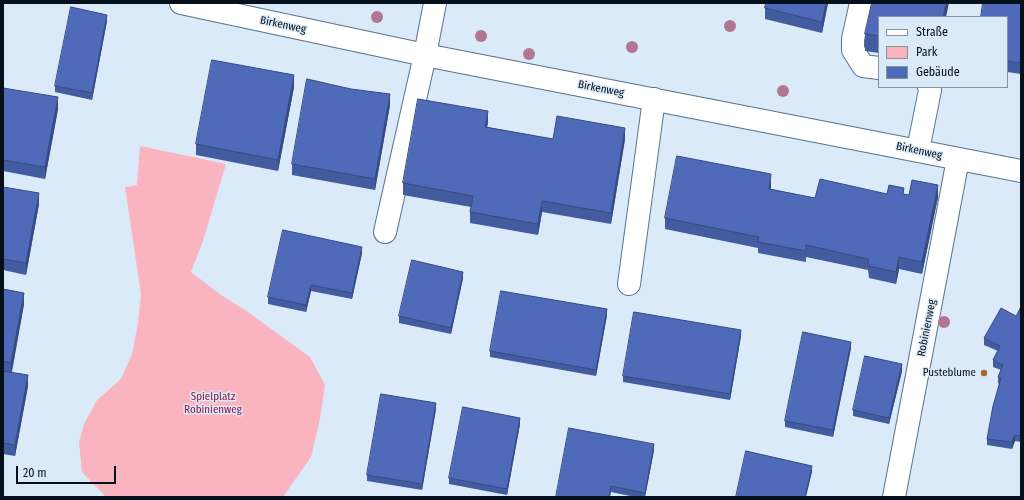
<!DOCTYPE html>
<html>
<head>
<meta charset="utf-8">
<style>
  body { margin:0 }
  #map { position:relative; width:1024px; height:500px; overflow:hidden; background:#dbeaf8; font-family:"Fira Sans Condensed",sans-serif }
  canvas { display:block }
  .frame { position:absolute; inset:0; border:4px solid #04101b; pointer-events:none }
  .legend { position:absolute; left:878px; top:16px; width:130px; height:72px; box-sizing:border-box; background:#dbeaf8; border:1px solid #8593a0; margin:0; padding:5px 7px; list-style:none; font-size:12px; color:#04101b }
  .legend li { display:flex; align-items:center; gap:8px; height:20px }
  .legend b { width:20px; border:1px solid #8593a0 }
  .scale { position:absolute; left:16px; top:466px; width:100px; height:18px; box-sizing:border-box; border:2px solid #04101b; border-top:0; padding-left:5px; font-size:12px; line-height:14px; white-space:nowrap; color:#04101b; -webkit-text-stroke:3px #dbeaf8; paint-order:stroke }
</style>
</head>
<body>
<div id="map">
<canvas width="1024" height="500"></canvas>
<div class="frame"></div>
<ul class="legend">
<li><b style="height:5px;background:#fff"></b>Straße</li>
<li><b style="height:11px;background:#f9b4c0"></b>Park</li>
<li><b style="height:11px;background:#4e6ab9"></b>Gebäude</li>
</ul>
<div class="scale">20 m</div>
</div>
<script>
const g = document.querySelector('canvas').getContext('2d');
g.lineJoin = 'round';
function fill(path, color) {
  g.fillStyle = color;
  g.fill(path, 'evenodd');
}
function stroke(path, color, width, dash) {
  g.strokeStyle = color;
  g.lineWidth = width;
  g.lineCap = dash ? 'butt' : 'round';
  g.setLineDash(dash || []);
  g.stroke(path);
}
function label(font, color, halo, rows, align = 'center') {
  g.font = font + ' "Fira Sans Condensed",sans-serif';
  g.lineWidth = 3;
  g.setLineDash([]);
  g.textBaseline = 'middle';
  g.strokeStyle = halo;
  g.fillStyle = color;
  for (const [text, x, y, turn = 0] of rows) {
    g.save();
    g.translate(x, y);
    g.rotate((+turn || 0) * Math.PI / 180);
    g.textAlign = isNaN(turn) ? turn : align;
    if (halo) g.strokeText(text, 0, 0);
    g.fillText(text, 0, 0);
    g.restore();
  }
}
const green = new Path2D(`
  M140,146L226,164L203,241L191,272L221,295L248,312L310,357L325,385L320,419L311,457L283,497H106L82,472L79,442L84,424L97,400L121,379L132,354L138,323L141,294L125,187L137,185Z`);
const minor = new Path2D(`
  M181,3L425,55L1021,171
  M861,3L853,39V50L863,66L879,68
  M918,150L930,90L929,87
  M385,232L425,55L435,3
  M629,284L654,99
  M894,497L958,159`);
const trees = [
  [377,17],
  [730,26],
  [481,36],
  [632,47],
  [529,54],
  [783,91],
  [944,322]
];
const wall = new Path2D(`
  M766,3H828L822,33L765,19V8Z
  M1021,3V74L1007,72V17Z
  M879,17V53L865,51V34Z
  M107,21L92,100L55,92V86Z
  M294,87L278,171L196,155V144Z
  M3,88L58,109L45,179L3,171Z
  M390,105L375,190L292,175V164Z
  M488,122L487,127L553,139H625L611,224L542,212L538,235L470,223V212L471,207L403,195V183Z
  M771,185V189L815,198L887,194L938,197L922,274L899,269L896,284L869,278L868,270L806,257V262L758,253V248L665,229V218Z
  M3,187L39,204L26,275L3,270Z
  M362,253L352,299L311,291L306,312L268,304V297Z
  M463,278L451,334L399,323V316Z
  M3,289L24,304L12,372L28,386L15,456L3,454Z
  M1021,307V442L1015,441L1012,449L987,445V439L999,384L998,383V377L1001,370L993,367V360L998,351L984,345V338L1016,316Z
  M607,315L596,376L490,357V351Z
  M741,336L730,400L623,382V376Z
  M851,348L833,437L785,427V421Z
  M902,371L889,424L853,416V410Z
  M436,409L422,490L367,481V475Z
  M520,424L507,495L449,484V478Z
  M654,450L645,497H635L611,492L556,497Z`);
const shadedWall = new Path2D(`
  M826,3H828L822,33V22Z
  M946,3H949L946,17H943Z
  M107,15V21L92,100V93Z
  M294,75V87L278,171V160Z
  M390,94V105L375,190V179Z
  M58,97V109L45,179V167Z
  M488,111V122L485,138V127Z
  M625,128V139L611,224V213Z
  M771,174V185L769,200V189Z
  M938,185V197L922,274V262Z
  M39,193V204L26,275V263Z
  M542,201V212L538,235V224Z
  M362,247V253L352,299V293Z
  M899,257V269L896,284V272Z
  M463,272V278L451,334V328Z
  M311,285V291L306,312V305Z
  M24,293V304L11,374V363Z
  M607,309V315L596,376V370Z
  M741,330V336L730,400V394Z
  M851,342V348L833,437V430Z
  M902,364V371L889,424V418Z
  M28,375V386L15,456V445Z
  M436,403V409L422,490V484Z
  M520,418V424L507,495V489Z
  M1015,435V441L1012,449V442Z
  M654,444V450L645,497V493Z
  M812,466V472L806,497H805Z
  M611,486V492L610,497H609Z`);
const building = new Path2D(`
  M766,3H826L822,22L765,8Z
  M872,3H946L943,17H879V36L865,34Z
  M983,3H1021V63L1007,61V17H981Z
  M71,7L107,15L92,93L55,86Z
  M212,60L294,75L278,160L196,144Z
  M307,79L351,89L390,94L375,179L292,164Z
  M3,88L58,97L45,167L3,160Z
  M418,99L488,111L485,127L553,139L557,116L625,128L611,213L542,201L538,224L470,212L473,196L403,183Z
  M677,156L771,174L769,189L815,198L820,179L887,194L889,185L904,188L903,194L909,195L912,180L938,185L922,262L899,257L896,272L869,266L868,259L806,245V251L758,242L759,237L665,218Z
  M3,187L39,193L26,263L3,259Z
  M283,230L362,247L352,293L311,285L306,305L268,297Z
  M412,260L463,272L451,328L399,316Z
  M3,289L24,293L11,363L3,361Z
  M501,291L607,309L596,370L490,351Z
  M1021,307V436L1015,435L1012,442L987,439L993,406L1001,378L998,377L1003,365L993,360L1000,346L984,338L1001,308L1016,316Z
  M634,312L741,330L730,394L623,376Z
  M803,332L851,342L833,430L785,421Z
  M865,356L902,364L889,418L853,410Z
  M3,371L28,375L15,445L3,443Z
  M381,394L436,403L422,484L367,475Z
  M463,407L520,418L507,489L449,478Z
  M569,428L654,444L645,493L611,486L609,497H556Z
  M746,451L812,466L805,497H736Z`);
const markers = [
  [984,373,4,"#a16a26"]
];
const streetNames = [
  ["Birkenweg",283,25,12],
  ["Birkenweg",601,89,11],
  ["Birkenweg",919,151,12],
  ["Robinienweg",927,328,-79]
];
const poiNames = [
  ["Pusteblume",976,373]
];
const parkNames = [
  ["Spielplatz",213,397],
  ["Robinienweg",213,410]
];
fill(green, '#f9b4c0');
stroke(minor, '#537392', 24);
stroke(minor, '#fff', 22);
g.fillStyle = '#b27693';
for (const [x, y] of trees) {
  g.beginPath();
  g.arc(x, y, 6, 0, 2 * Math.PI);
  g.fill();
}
fill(wall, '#435b9f');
fill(shadedWall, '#374a82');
fill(building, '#4e6ab9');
stroke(building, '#374a82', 1);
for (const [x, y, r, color] of markers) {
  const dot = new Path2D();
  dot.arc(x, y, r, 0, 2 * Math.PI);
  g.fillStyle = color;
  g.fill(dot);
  stroke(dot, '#dbeaf8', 1.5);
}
label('11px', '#04101b', '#dbeaf8', streetNames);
label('11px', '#04101b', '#dbeaf8', poiNames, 'right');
label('11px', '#911741', '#dbeaf8', parkNames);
</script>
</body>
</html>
